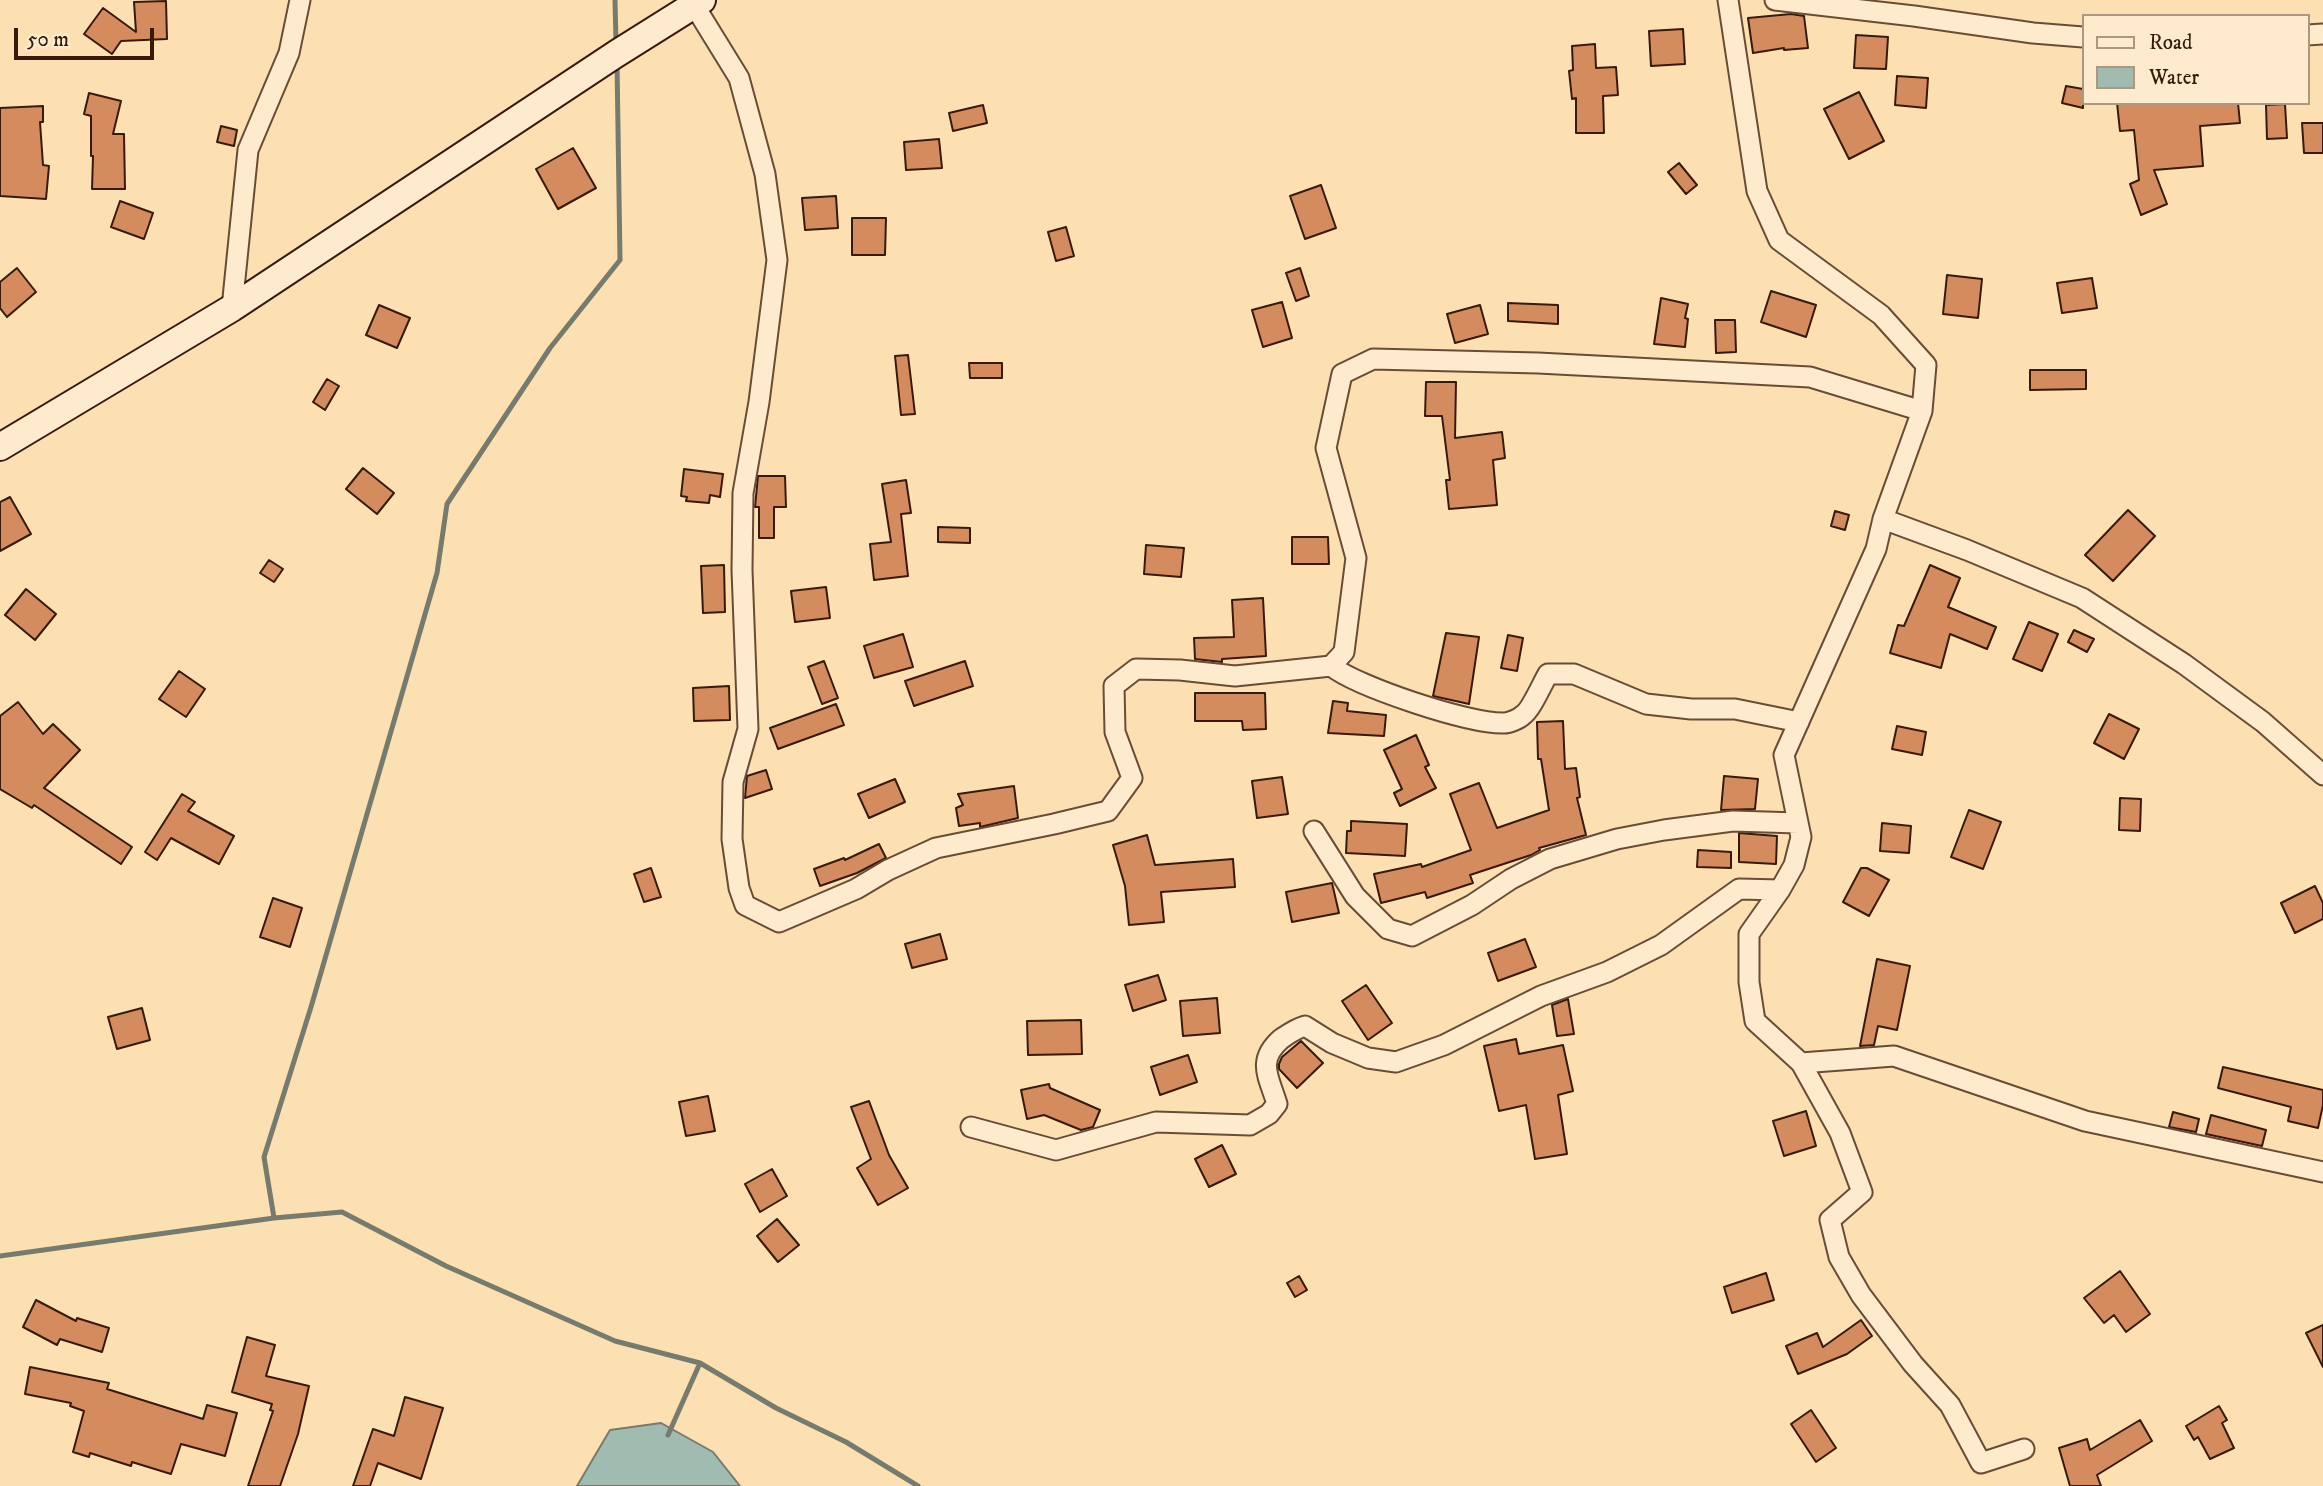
<!DOCTYPE html>
<html>
<head>
<meta charset="utf-8">
<style>
  body { margin:0 }
  #map { position:relative; width:2323px; height:1486px; overflow:hidden; background:#fde0b2; font-family:"IM FELL DW Pica",serif }
  canvas { display:block }
  .legend { position:absolute; left:2082px; top:14px; width:228px; height:91px; box-sizing:border-box; background:#feebcd; border:2px solid #ae9780; margin:0; padding:9px 12px; list-style:none; font-size:21px; color:#371a0d }
  .legend li { display:flex; align-items:center; gap:14px; height:35px }
  .legend b { width:35px; border:2px solid #ae9780 }
  .scale { position:absolute; left:14px; top:28px; width:140px; height:32px; box-sizing:border-box; border:4px solid #371a0d; border-top:0; padding-left:9px; font-size:21px; line-height:24px; white-space:nowrap; color:#371a0d; -webkit-text-stroke:5px #feebcd; paint-order:stroke }
</style>
</head>
<body>
<div id="map">
<canvas width="2323" height="1486"></canvas>
<ul class="legend">
<li><b style="height:9px;background:#feebcd"></b>Road</li>
<li><b style="height:19px;background:#a0bcb1"></b>Water</li>
</ul>
<div class="scale">50 m</div>
</div>
<script>
const g = document.querySelector('canvas').getContext('2d');
g.lineJoin = 'round';
function fill(path, color) {
  g.fillStyle = color;
  g.fill(path, 'evenodd');
}
function stroke(path, color, width, dash) {
  g.strokeStyle = color;
  g.lineWidth = width;
  g.lineCap = dash ? 'butt' : 'round';
  g.setLineDash(dash || []);
  g.stroke(path);
}
const water = new Path2D(`
  M661,1423L713,1452L740,1486H577L610,1430Z`);
const stream = new Path2D(`
  M615,0L616,42
  M274,1218L264,1157L311,1007L437,573L447,504L550,348L620,260L617,63
  M0,1256L274,1218L342,1212L446,1266L615,1341L700,1363L776,1408L846,1442L918,1486
  M668,1435L700,1363`);
const building = new Path2D(`
  M166,1L167,39L121,41L112,54L84,34L103,8L136,32L134,2Z
  M1791,14L1804,16L1808,48L1784,50V48L1753,53L1748,18Z
  M1683,29L1685,64L1651,66L1649,31Z
  M1856,35L1888,37L1886,69L1854,68Z
  M1595,44L1596,68L1616,67L1618,95L1603,96L1604,133H1576V98L1572,99L1569,71L1573,70L1572,46Z
  M1897,76L1928,78L1926,108L1895,105Z
  M2066,86L2083,89V108L2062,103Z
  M1859,92L1884,141L1849,159L1824,109Z
  M89,93L121,101L113,134H124L125,189H92L93,156H91V116L84,114Z
  M2117,103H2238L2240,123L2200,126L2203,166L2154,170L2167,204L2141,215L2130,184L2139,180L2134,130L2120,131Z
  M2285,104L2287,138L2267,139L2266,105Z
  M983,105L987,123L953,131L949,113Z
  M43,106V122H40L43,165L49,166L46,199L0,196V108Z
  M2302,123H2323V153H2304Z
  M221,126L237,130L234,146L217,142Z
  M939,139L942,168L906,170L904,142Z
  M573,148L596,188L558,209L536,169Z
  M1679,163L1697,185L1686,194L1668,172Z
  M1321,185L1336,228L1305,239L1290,196Z
  M836,196L838,228L805,230L802,198Z
  M120,201L153,213L144,239L111,227Z
  M852,218H886L885,255H852Z
  M1066,227L1074,256L1056,261L1048,232Z
  M17,268L36,292L7,317L0,308V282Z
  M1300,268L1309,296L1296,301L1286,273Z
  M1947,275L1982,279L1978,318L1943,314Z
  M2092,278L2097,308L2062,313L2057,283Z
  M1771,291L1816,305L1806,337L1761,322Z
  M1661,298L1688,304L1685,318L1688,319L1685,347L1654,344Z
  M1282,302L1292,338L1263,347L1252,310Z
  M1508,303L1558,305V324L1508,321Z
  M379,305L410,318L397,348L366,335Z
  M1480,305L1488,334L1455,343L1447,314Z
  M1715,320H1735L1736,352L1716,353Z
  M908,355L915,414L901,415L895,356Z
  M969,363H1002V378H970Z
  M2030,370H2086V389L2030,390Z
  M327,379L339,386L325,410L313,402Z
  M1426,382H1456L1455,438L1502,432L1505,458L1493,460L1497,505L1449,509L1446,480H1450L1442,416H1425Z
  M363,468L394,493L377,514L346,489Z
  M684,469L723,474L720,497L710,495L709,503L686,501L687,497L681,496Z
  M758,476H785L786,507H774V538H759V507H755Z
  M906,480L911,513L901,514L908,576L874,580L870,544L891,542L882,484Z
  M10,497L31,534L0,551V502Z
  M2128,510L2155,536L2113,581L2085,555Z
  M1835,511L1849,515L1845,530L1831,526Z
  M938,527L970,528V543L938,542Z
  M1292,537H1328L1329,564H1292Z
  M1146,545L1184,548L1181,577L1144,574Z
  M269,560L283,569L274,582L260,573Z
  M724,565L725,612L703,613L701,566Z
  M1930,565L1960,578L1948,607L1996,627L1987,649L1950,634L1941,668L1890,653L1898,625L1904,626Z
  M826,587L830,618L795,622L791,591Z
  M26,589L56,614L35,640L5,615Z
  M1263,598L1266,656L1222,659V662L1195,659L1194,638L1234,637L1232,600Z
  M2029,622L2058,634L2042,671L2013,659Z
  M2074,630L2094,639L2087,652L2068,642Z
  M1446,633L1479,637L1469,704L1433,696Z
  M903,634L913,667L874,678L864,646Z
  M1508,635L1523,638L1517,671L1501,668Z
  M824,661L838,698L822,704L808,667Z
  M965,661L973,686L914,706L905,681Z
  M179,671L205,689L186,717L159,699Z
  M729,686L730,720L694,721L693,688Z
  M1195,693H1265L1266,729L1243,730L1242,721H1195Z
  M1333,701L1348,703L1347,711L1386,715L1384,736L1328,733Z
  M18,702L43,734L53,724L80,750L44,788L132,847L121,864L34,805L32,808L0,789V716Z
  M836,704L844,725L778,749L770,728Z
  M2109,714L2139,729L2124,759L2094,743Z
  M1563,721L1565,769L1576,768L1580,797L1577,798L1586,835L1539,848L1540,850L1531,855L1470,875L1473,883L1427,898L1425,892L1381,903L1374,874L1421,864L1422,867L1471,850L1450,794L1479,783L1497,828L1549,810L1541,759H1538L1537,722Z
  M1897,726L1926,732L1922,755L1892,749Z
  M1416,735L1429,765L1425,767L1436,788L1400,806L1394,793L1402,789L1384,750Z
  M766,770L772,789L745,798L747,776Z
  M1724,776L1758,779L1755,809L1721,810Z
  M1282,777L1288,814L1257,818L1252,781Z
  M895,779L905,802L869,818L858,794Z
  M1014,786L1018,818L980,827V823L959,826L956,808L963,805L958,794Z
  M182,794L195,802L188,811L234,836L219,864L171,838L157,860L145,852Z
  M2120,798L2141,799L2140,831L2119,830Z
  M1969,810L2001,822L1983,869L1951,857Z
  M1351,821L1407,824L1405,856L1346,853L1347,831H1351Z
  M1882,823L1911,826L1909,853L1880,851Z
  M1739,833L1777,836L1776,864L1739,862Z
  M1147,835L1155,865L1233,859L1235,887L1161,892L1164,922L1129,925L1125,886L1113,845Z
  M879,844L886,858L857,873L820,886L814,869L844,858L845,860Z
  M1698,850L1731,852V868L1697,867Z
  M651,868L661,897L644,902L634,874Z
  M1861,868H1867L1889,880L1869,916L1843,902Z
  M1332,883L1339,913L1292,922L1286,892Z
  M2315,886L2323,903V919L2295,933L2281,903Z
  M273,898L302,908L290,947L260,937Z
  M940,934L947,959L912,968L905,944Z
  M1525,939L1536,967L1498,981L1488,953Z
  M1877,959L1910,966L1897,1030L1878,1026L1874,1045L1860,1046Z
  M1158,975L1166,1000L1133,1011L1125,985Z
  M1366,985L1392,1023L1368,1040L1342,1001Z
  M1217,998L1220,1033L1183,1036L1180,1001Z
  M1568,999L1574,1034L1557,1036L1552,1005Z
  M142,1008L150,1040L117,1049L108,1017Z
  M1081,1020L1082,1054L1028,1055L1027,1021Z
  M1516,1039L1519,1054L1563,1045L1573,1091L1558,1095L1567,1154L1535,1159L1526,1105L1499,1111L1484,1046Z
  M1301,1041L1323,1063L1297,1088L1279,1069V1064L1282,1057Z
  M1188,1055L1197,1082L1160,1095L1151,1067Z
  M2223,1067L2323,1090V1105L2318,1128L2288,1121L2291,1107L2218,1088Z
  M1049,1084L1050,1088L1100,1110L1093,1127L1081,1130L1044,1115L1027,1119L1021,1090Z
  M708,1096L715,1131L686,1136L679,1102Z
  M869,1101L889,1155L908,1188L878,1205L857,1168L871,1159L851,1107Z
  M1806,1111L1816,1146L1784,1156L1773,1121Z
  M2173,1112L2199,1119L2196,1132L2169,1127Z
  M2211,1115L2266,1130L2262,1146L2206,1134Z
  M1222,1145L1236,1174L1209,1187L1195,1159Z
  M772,1169L787,1196L760,1212L745,1184Z
  M777,1219L799,1245L778,1262L757,1236Z
  M2120,1271L2150,1314L2126,1332L2114,1315L2104,1323L2084,1298Z
  M1766,1273L1774,1300L1732,1313L1724,1287Z
  M1299,1276L1307,1290L1295,1297L1287,1283Z
  M36,1300L76,1321L77,1318L109,1328L102,1352L60,1339L57,1345L23,1327Z
  M1861,1320L1872,1336L1847,1354L1798,1374L1786,1346L1817,1333L1823,1347Z
  M2323,1325V1367L2306,1333Z
  M247,1337L275,1345L266,1376L309,1386L298,1434L280,1486H248L273,1411L270,1410L272,1404L232,1392Z
  M30,1367L109,1383L107,1389L203,1419L207,1405L237,1413L225,1456L181,1444L171,1474L132,1462L131,1466L90,1453L89,1457L73,1452L84,1411L70,1406L71,1403L25,1394Z
  M405,1397L443,1408L421,1479L378,1463L370,1486H353L373,1429L394,1436Z
  M2219,1406L2227,1420L2222,1423L2234,1448L2210,1459L2198,1437L2194,1440L2186,1426Z
  M1811,1410L1836,1448L1816,1462L1791,1424Z
  M2140,1420L2152,1441L2097,1475L2101,1486H2070L2059,1448L2087,1439L2090,1450Z`);
const street = new Path2D(`
  M1728,0L1757,191L1779,240L1881,315L1926,365L1922,411L1883,519L1876,549L1784,755L1801,837L1794,865L1780,890L1749,934V982L1755,1021L1801,1063L1840,1133L1862,1192L1830,1220L1839,1257L1861,1295L1913,1364L1950,1405L1981,1463L2024,1449
  M1775,0L1914,16L2033,33L2083,37
  M694,5L739,78L765,174L777,260L759,402L743,493L742,570L748,729L733,782L732,839L739,888L745,905L779,922L856,889L888,870L936,848L1054,824L1108,811L1132,778L1115,732L1114,686L1136,669L1180,670L1235,676L1331,666L1344,652L1356,558L1326,448L1342,374L1373,359L1538,363L1810,377L1922,411
  M2307,35L2323,34
  M232,308L248,150L289,53L300,0
  M1883,519L1967,550L2082,598L2184,664L2263,722L2323,775
  M1331,666C1358,687 1469,724 1504,723C1509,723 1519,719 1523,715C1531,710 1542,684 1548,674H1574L1646,704L1691,709H1735L1799,722
  M1314,831L1355,896L1388,929L1412,936L1472,905L1511,879L1550,859L1617,839L1664,830L1733,821L1798,823
  M1801,1063L1894,1056L2085,1121L2323,1172
  M971,1127L1056,1150L1156,1122L1250,1125L1269,1114L1277,1104C1269,1077 1256,1061 1281,1039C1290,1033 1295,1029 1305,1026L1332,1043L1368,1058L1396,1062L1444,1045L1541,996L1607,972L1661,945L1739,889L1780,890`);
const secondary = new Path2D(`
  M0,447L232,308L616,54L702,0`);
fill(water, '#a0bcb1');
stroke(water, '#767b6f', 2);
stroke(stream, '#767b6f', 5);
fill(building, '#d48c5f');
stroke(building, '#371a0d', 2);
stroke(street, '#684c36', 23);
stroke(secondary, '#371a0d', 30);
stroke(street, '#feebcd', 19);
stroke(secondary, '#feebcd', 26);
</script>
</body>
</html>
